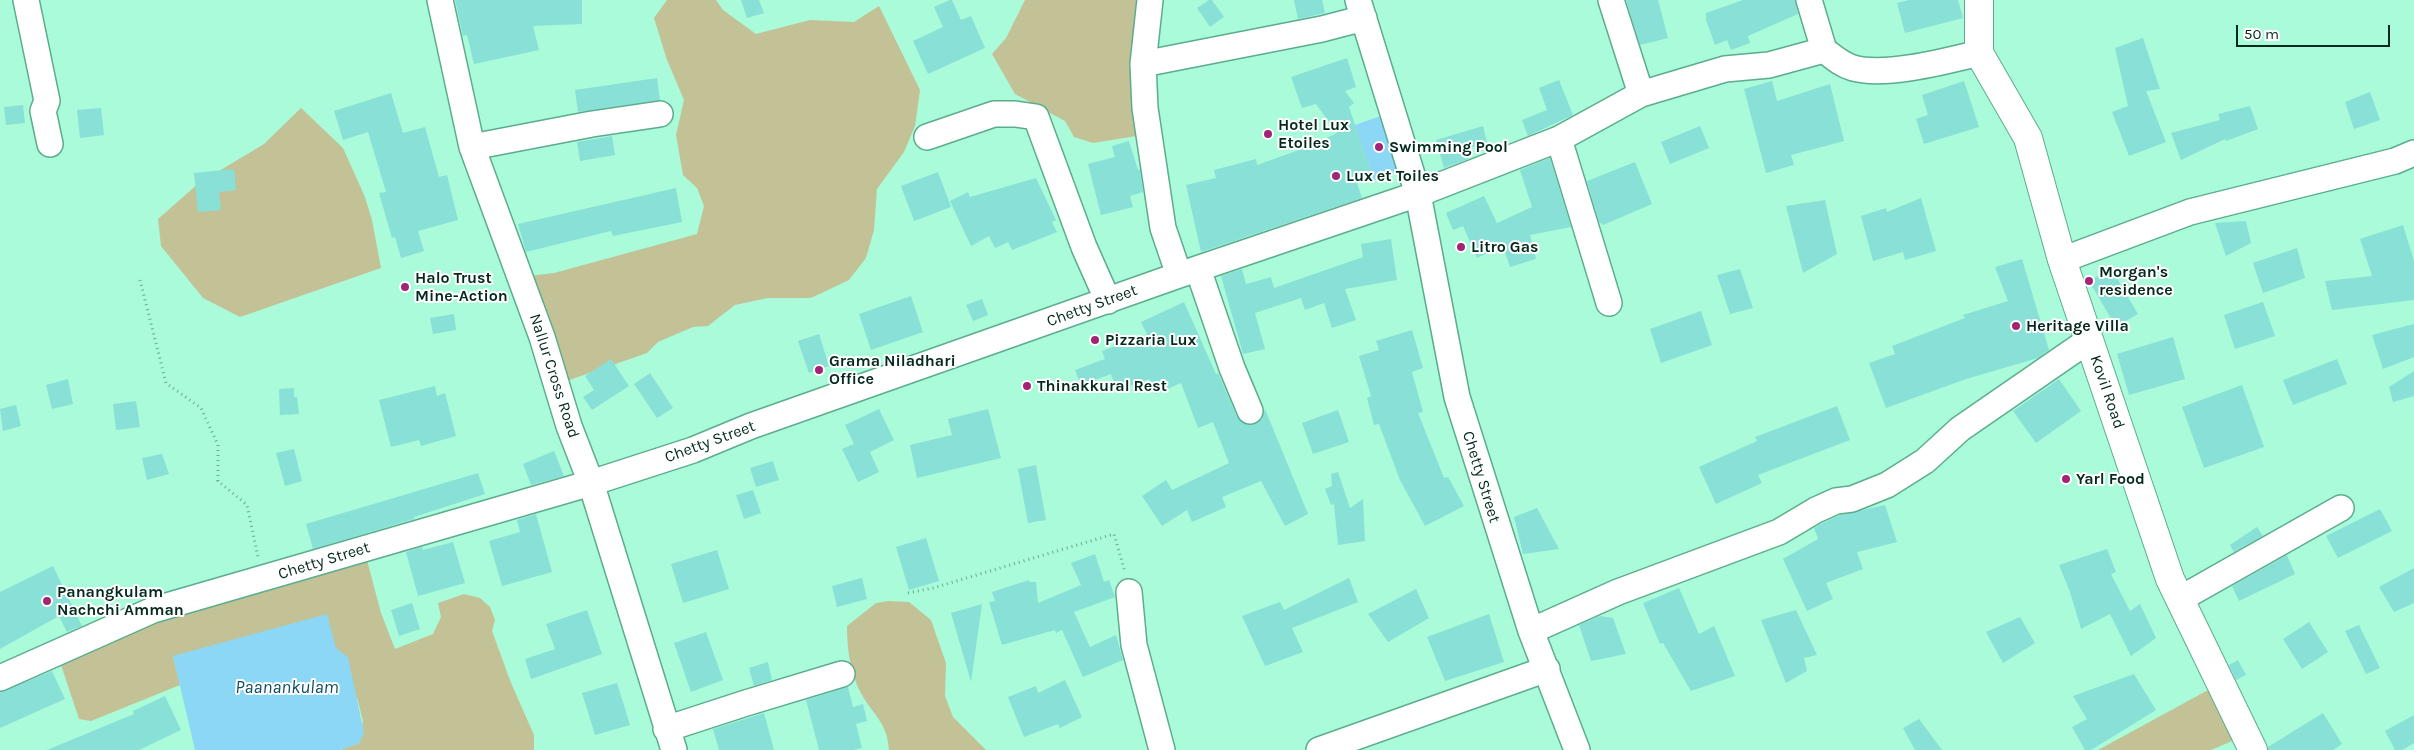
<!DOCTYPE html>
<html>
<head>
<meta charset="utf-8">
<style>
  body { margin:0 }
  #map { position:relative; width:2414px; height:750px; overflow:hidden; background:#a9fbd9; font-family:Karla,sans-serif }
  canvas { display:block }
  .scale { position:absolute; left:2236px; top:25px; width:154px; height:22px; box-sizing:border-box; border:2px solid #05291d; border-top:0; padding-left:6px; font-size:15px; line-height:18px; white-space:nowrap; color:#05291d; -webkit-text-stroke:4px #fff; paint-order:stroke }
</style>
</head>
<body>
<div id="map">
<canvas width="2414" height="750"></canvas>
<div class="scale">50 m</div>
</div>
<script>
const g = document.querySelector('canvas').getContext('2d');
g.lineJoin = 'round';
function fill(path, color) {
  g.fillStyle = color;
  g.fill(path, 'evenodd');
}
function stroke(path, color, width, dash) {
  g.strokeStyle = color;
  g.lineWidth = width;
  g.lineCap = dash ? 'butt' : 'round';
  g.setLineDash(dash || []);
  g.stroke(path);
}
function label(font, color, halo, rows, align = 'center') {
  g.font = font + ' Karla,sans-serif';
  g.lineWidth = 4;
  g.setLineDash([]);
  g.textBaseline = 'middle';
  g.strokeStyle = halo;
  g.fillStyle = color;
  for (const [text, x, y, turn = 0] of rows) {
    g.save();
    g.translate(x, y);
    g.rotate((+turn || 0) * Math.PI / 180);
    g.textAlign = isNaN(turn) ? turn : align;
    if (halo) g.strokeText(text, 0, 0);
    g.fillText(text, 0, 0);
    g.restore();
  }
}
const green = new Path2D(`
  M667,0H716L723,10L756,34L810,20L854,22L879,6L920,90L915,126L904,152L877,189L874,230L866,258L849,280L811,298H768L735,305L708,326L693,327L658,342L647,353L558,384L521,277L554,273L697,234L704,206L697,188L683,175L676,135L684,100L667,60L654,18Z
  M1025,0H1150L1149,134L1093,143L1074,137L1065,121L1015,94L992,54L1006,38Z
  M301,108L343,148L365,197L372,220L381,268L240,317L203,298L161,246L158,219L199,183L264,144Z
  M364,549L381,613L395,649L433,634L441,617L438,603L464,594L480,598L490,607L495,620L492,631L511,683L534,735V750H340L359,743L363,721L357,698L173,656L180,685L91,721L79,719L57,653Z
  M889,601L909,602L931,620L946,663L945,696L953,717L986,750H889C887,722 874,716 862,695C850,674 847,649 847,626L876,603Z
  M2221,683L2246,735L2211,750H2098Z`);
const water = new Path2D(`
  M1384,115L1403,169L1374,180L1355,125Z
  M327,614L336,648L348,657L364,733L359,743L340,750H195L173,656Z`);
const building = new Path2D(`
  M455,0H582V24L533,26L539,50L474,64L467,35L463,36Z
  M741,0H759L764,13L747,18Z
  M950,0H952L961,20L971,16L985,48L928,74L913,41L943,27L934,7Z
  M1209,0H1212L1224,17L1210,27L1197,8Z
  M1294,0H1322L1325,13L1298,19Z
  M1626,0H1658L1668,38L1640,45Z
  M1743,0H1795L1798,14L1748,36L1750,43L1731,50L1727,40L1715,45L1706,20V13Z
  M1909,0H1958L1963,18L1905,33L1897,3Z
  M2143,38L2160,89L2146,91L2166,142L2129,156L2112,112L2128,106L2115,48Z
  M1347,58L1356,87L1345,91L1354,103L1349,107L1372,174L1357,183L1362,198L1201,252L1186,185L1216,178L1214,170L1256,159L1257,165L1310,146L1337,133L1316,104L1302,108L1291,77Z
  M657,78L660,100L578,112L575,90Z
  M1559,80L1573,115L1528,136L1522,120L1547,110L1539,88Z
  M1772,81L1777,101L1830,84L1844,141L1791,155L1794,165L1766,173L1744,89Z
  M1964,81L1979,127L1924,144L1916,119L1928,115L1922,95Z
  M2370,92L2380,120L2354,129L2345,102Z
  M391,93L403,133L425,127L439,177L447,175L458,220L418,231L424,251L401,258L395,237L392,238L379,193L386,192L368,132L343,140L334,111Z
  M23,105L25,123L6,125L4,107Z
  M2250,106L2258,129L2226,141L2225,139L2181,160L2171,133L2220,120L2218,114Z
  M101,108L104,135L80,138L77,110Z
  M1483,126L1487,143L1465,149L1468,159L1444,168L1436,140Z
  M1700,126L1709,148L1670,164L1661,142Z
  M612,136L615,155L580,161L577,142Z
  M1129,141L1138,170L1140,169L1143,192L1130,196L1133,207L1101,215L1088,164L1115,157L1112,146Z
  M1550,158L1571,227L1530,235L1536,259L1510,267L1503,246L1477,258L1463,226L1453,230L1446,213L1484,196L1497,223L1532,207L1520,170Z
  M1635,162L1652,204L1603,225L1599,222L1587,181Z
  M234,169L236,190L219,192L221,210L198,212L194,173Z
  M938,172L951,207L914,221L901,186Z
  M1036,178L1056,220L1052,222L1057,232L1012,250L1008,242L995,248L989,236L971,246L950,201L968,192L970,197Z
  M676,188L682,222L613,236L611,231L526,252L518,224Z
  M1921,198L1936,251L1905,260L1903,252L1873,261L1861,216L1886,208L1887,212Z
  M1825,200L1837,254L1803,273L1786,206Z
  M2246,221L2251,243L2226,256L2215,223Z
  M2403,225L2414,261V300L2332,310L2325,281L2372,276L2360,239Z
  M1391,239L1397,280L1345,289L1356,320L1332,328L1324,303L1305,310L1301,298L1255,313L1265,349L1243,354L1221,276L1242,269L1246,284L1271,277L1274,288L1363,257L1361,244Z
  M2297,248L2305,278L2263,293L2253,263Z
  M2022,259L2049,350L2038,358L1966,379L1886,408L1869,363L1895,354L1892,346L1965,318L1963,315L2008,301L1995,267Z
  M2111,268L2138,314L2116,327L2089,281Z
  M1740,269L1753,308L1730,314L1717,275Z
  M911,296L923,332L871,350L859,314Z
  M982,299L988,315L973,321L966,305Z
  M1184,302L1216,374L1218,373L1237,417L1248,425L1255,424L1262,419L1265,409L1308,514L1285,526L1261,481L1222,497L1226,507L1192,522L1187,510L1162,526L1142,496L1166,480L1172,490L1229,463L1213,422L1198,428L1181,383L1156,394L1149,379L1117,391L1111,374L1081,385L1075,370L1105,359L1102,351L1147,334L1141,322Z
  M2263,302L2275,336L2235,349L2224,315Z
  M1701,311L1712,345L1661,363L1650,329Z
  M454,314L456,330L433,334L430,318Z
  M2414,324V357L2383,369L2372,335Z
  M1412,330L1423,368L1412,372L1423,412L1418,413L1444,478L1448,477L1464,506L1425,526L1400,480L1379,424L1374,425L1367,398L1371,396L1359,356L1379,350L1376,341Z
  M819,334L829,366L809,373L798,341Z
  M2173,337L2185,379L2129,395L2117,354Z
  M611,359L629,386L592,410L583,397L594,390L585,376Z
  M2337,359L2347,384L2293,405L2283,380Z
  M2414,371V396L2393,402L2389,387Z
  M650,373L673,408L657,418L634,384Z
  M68,379L73,404L52,409L46,385Z
  M2059,379L2081,411L2036,443L2013,411Z
  M2242,385L2264,447L2204,468L2182,407Z
  M435,386L437,396L445,393L456,436L421,446L419,440L391,447L379,400Z
  M294,388V397H297L299,414L280,415L279,389Z
  M136,401L140,427L116,430L113,404Z
  M16,405L21,426L3,431L0,409Z
  M1837,406L1850,440L1758,475L1762,483L1716,504L1699,467L1757,441L1755,437Z
  M879,409L894,440L870,452L879,472L858,482L842,449L854,444L845,425Z
  M988,409L1001,458L917,478L910,445L952,435L948,419Z
  M1338,410L1349,442L1313,454L1302,423Z
  M294,449L302,481L285,486L276,453Z
  M554,451L564,476L531,485L523,464Z
  M162,454L169,474L147,480L142,458Z
  M773,461L779,480L756,487L750,468Z
  M1036,465L1046,520L1028,523L1018,469Z
  M1338,472L1350,508L1363,499L1365,541L1338,545L1334,504L1331,505L1325,489L1332,486L1331,474Z
  M478,473L485,494L414,517V519L313,549L306,524Z
  M753,490L761,513L744,519L736,495Z
  M1885,505L1897,542L1857,552L1863,569L1826,583L1833,599L1807,611L1783,559L1818,539L1814,528L1823,523L1840,515Z
  M1537,508L1559,549L1523,554L1514,517Z
  M2380,509L2392,531L2338,558L2326,536Z
  M536,514L552,572L502,586L489,541L520,532L517,520Z
  M2257,527L2263,536L2234,552L2230,545Z
  M926,538L939,581L909,590L896,547Z
  M453,542L465,583L418,596L406,552L422,547L423,550Z
  M2107,549L2116,572L2111,574L2130,611L2140,604L2156,638L2131,656L2110,614L2081,629L2070,592L2059,565Z
  M717,550L729,589L683,603L671,564Z
  M1095,554L1104,582L1109,580L1115,597L1074,612L1090,647L1116,635L1123,660L1083,677L1062,630L1056,633L1055,630L1002,645L989,602L995,601L992,592L1029,580V582H1036L1038,603L1081,585L1071,563Z
  M2287,555L2295,574L2239,601L2232,586Z
  M53,566L82,626L67,632L59,616L0,649V592Z
  M2414,568V603L2394,612L2379,587Z
  M862,578L867,599L837,607L832,586Z
  M1349,578L1358,602L1292,628L1303,652L1265,666L1242,616L1280,602L1284,610Z
  M1679,588L1699,634L1714,626L1735,676L1691,691L1663,643L1660,644L1643,603Z
  M1416,589L1429,618L1388,642L1368,614Z
  M412,603L420,629L399,636L391,610Z
  M982,604L971,682L951,613Z
  M587,610L602,654L531,679L525,659L555,649L546,624Z
  M1796,610L1817,655L1804,658L1807,671L1786,683L1761,620Z
  M1489,614L1504,662L1445,681L1427,637Z
  M1600,616L1613,618L1626,654L1591,661L1579,625Z
  M2020,617L2035,643L2003,663L1986,632Z
  M2309,622L2328,652L2302,669L2283,639Z
  M2359,625L2380,668L2366,674L2345,631Z
  M706,632L723,680L691,692L674,643Z
  M2238,660L2246,675L2236,680L2229,665Z
  M768,662L772,680L754,686L749,668Z
  M52,671L65,699L0,728V692Z
  M2134,674L2156,710L2091,750H2085L2072,727L2087,719L2073,696Z
  M1065,680L1082,717L1060,728L1058,724L1024,737L1008,697L1036,686L1038,693Z
  M617,683L630,725L595,735L582,693Z
  M848,687L853,707L863,704L867,721L856,724L862,748L853,750H819L806,700Z
  M165,696L181,730L139,750H47L134,714L133,711Z
  M764,713L774,750H719L713,729Z
  M2323,713L2342,744L2333,750H2268V747Z
  M2414,715V743L2402,750H2395L2385,731Z
  M1919,719L1942,750H1915L1903,728Z`);
const path = new Path2D(`
  M140,280L166,383L201,408L218,445V481L247,505L258,557
  M908,593L933,588L1114,534L1125,572`);
const street = new Path2D(`
  M26,0L47,101L43,111L50,144
  M440,0L472,147L542,337L569,426L591,483L674,750
  M1150,0L1143,64L1145,108L1163,228L1179,275
  M1358,0L1418,194L1457,397L1531,631L1577,750
  M1611,0L1641,94
  M1809,0L1824,50
  M1143,64L1322,29L1364,18
  M927,137L994,114H1015L1036,117L1084,247L1108,301
  M1559,139L1609,303
  M472,147L592,124L660,114
  M2062,260L2190,212L2395,161L2414,153
  M1198,269L1232,368L1250,411
  M1129,592L1134,645L1162,750
  M2180,599L2341,508
  M1531,631L1618,592L1779,532L1816,510L1836,501L1852,499L1887,485L1925,461L1960,429L2089,340
  M0,678L153,610L591,483L693,450L751,426L1179,275L1418,194L1559,139L1641,94L1725,69L1769,65L1824,50C1833,57 1842,65 1853,68C1885,77 1946,61 1979,53
  M666,729L746,703L842,674
  M1319,750L1547,669`);
const secondary = new Path2D(`
  M1979,0V53L2028,138L2062,260L2170,579L2253,750`);
const markers = [
  [1268,134,5,"#a32476"],
  [1379,147,5,"#a32476"],
  [1336,176,5,"#a32476"],
  [1461,247,5,"#a32476"],
  [2089,281,5,"#a32476"],
  [405,287,5,"#a32476"],
  [2016,326,5,"#a32476"],
  [1095,340,5,"#a32476"],
  [819,370,5,"#a32476"],
  [1027,386,5,"#a32476"],
  [2066,479,5,"#a32476"],
  [47,601,5,"#a32476"]
];
const poiNames = [
  ["Hotel Lux",1278,125],
  ["Etoiles",1278,143],
  ["Swimming Pool",1389,147],
  ["Lux et Toiles",1346,176],
  ["Litro Gas",1471,247],
  ["Morgan's",2099,272],
  ["residence",2099,290],
  ["Halo Trust",415,278],
  ["Mine-Action",415,296],
  ["Heritage Villa",2026,326],
  ["Pizzaria Lux",1105,340],
  ["Grama Niladhari",829,361],
  ["Office",829,379],
  ["Thinakkural Rest",1037,386],
  ["Yarl Food",2076,479],
  ["Panangkulam",57,592],
  ["Nachchi Amman",57,610]
];
const streetNames = [
  ["Chetty Street",1092,306,-20],
  ["Nallur Cross Road",554,376,72],
  ["Kovil Road",2107,392,71],
  ["Chetty Street",710,442,-20],
  ["Chetty Street",1481,477,73],
  ["Chetty Street",324,561,-17]
];
const waterNames = [
  ["Paanankulam",287,688]
];
fill(green, '#c3c296');
fill(water, '#8cd6f6');
fill(building, '#89e0d6');
stroke(street, '#5bad8d', 28);
stroke(secondary, '#5bad8d', 30);
stroke(path, '#6aaa91', 3, [1, 4]);
stroke(street, '#fff', 25);
stroke(secondary, '#fff', 28);
for (const [x, y, r, color] of markers) {
  const dot = new Path2D();
  dot.arc(x, y, r, 0, 2 * Math.PI);
  g.fillStyle = color;
  g.fill(dot);
  stroke(dot, '#fff', 2);
}
label('bold 16px', '#05291d', '#fff', poiNames, 'left');
label('16px', '#05291d', '#fff', streetNames);
label('italic 18px', '#0c4c61', '#fff', waterNames);
</script>
</body>
</html>
